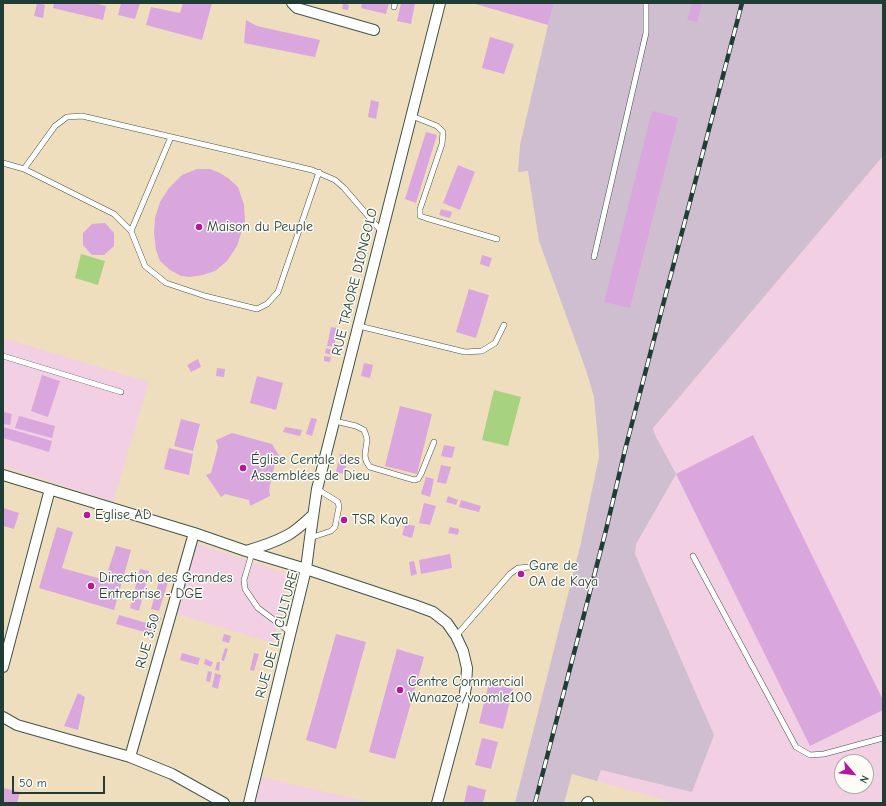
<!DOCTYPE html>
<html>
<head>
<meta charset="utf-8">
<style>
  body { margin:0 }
  #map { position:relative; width:886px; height:806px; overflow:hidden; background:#eedebd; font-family:"Comic Neue",sans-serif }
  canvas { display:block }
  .frame { position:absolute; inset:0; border:4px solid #1f3d34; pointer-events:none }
  .north { position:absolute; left:834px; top:754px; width:40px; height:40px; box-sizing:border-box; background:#fdfcf7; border:1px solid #a4b0a9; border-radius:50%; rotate:118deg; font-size:11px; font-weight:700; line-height:16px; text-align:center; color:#1f3d34 }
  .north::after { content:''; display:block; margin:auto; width:14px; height:18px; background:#b5179e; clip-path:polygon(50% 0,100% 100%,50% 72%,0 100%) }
  .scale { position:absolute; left:12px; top:776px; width:93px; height:18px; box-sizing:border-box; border:2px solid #1f3d34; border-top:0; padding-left:5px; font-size:12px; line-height:14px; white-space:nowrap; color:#1f3d34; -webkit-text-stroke:3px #fdfcf7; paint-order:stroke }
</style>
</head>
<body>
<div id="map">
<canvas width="886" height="806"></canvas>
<div class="frame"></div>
<div class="north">N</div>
<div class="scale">50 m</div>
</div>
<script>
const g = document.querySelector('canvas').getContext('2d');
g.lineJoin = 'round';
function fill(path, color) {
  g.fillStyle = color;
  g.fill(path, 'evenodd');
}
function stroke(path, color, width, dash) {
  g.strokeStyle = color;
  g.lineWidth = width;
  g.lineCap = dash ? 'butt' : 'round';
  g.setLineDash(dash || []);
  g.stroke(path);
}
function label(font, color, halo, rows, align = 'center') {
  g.font = font + ' "Comic Neue",sans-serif';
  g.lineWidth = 3;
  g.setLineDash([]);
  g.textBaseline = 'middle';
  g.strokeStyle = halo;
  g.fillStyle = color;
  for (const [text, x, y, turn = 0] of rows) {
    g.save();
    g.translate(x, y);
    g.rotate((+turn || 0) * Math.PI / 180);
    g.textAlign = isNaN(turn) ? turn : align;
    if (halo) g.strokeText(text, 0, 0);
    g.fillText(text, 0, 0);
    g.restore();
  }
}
const built = new Path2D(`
  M883,156V803H671V802L597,781L601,770L692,792L714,735L635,554L655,435L653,428ZM842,762H866V786H842Z
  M3,338L149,382L113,502L3,466Z
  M197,544L289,574L273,643L177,614Z
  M262,777L373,803H255Z`);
const industrial = new Path2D(`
  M554,3H883V156L653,428L655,435L676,474L636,544L635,554L714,735L692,792L601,770L597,781L572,774L564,803H515L565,606L580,547L599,457L598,440L594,397L586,370L539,241L528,171L518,172L520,145L548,25Z`);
const green = new Path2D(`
  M81,254L105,261L98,285L75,278Z
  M494,390L521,397L508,446L482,440Z`);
const building = new Path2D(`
  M37,3L45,5L43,18L34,16Z
  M54,3H94L106,6L103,20L53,8Z
  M121,3H140L135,19L118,15Z
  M183,3H212L202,40L146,25L151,7L180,13Z
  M343,3L349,5L348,10L342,9Z
  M362,3H389L386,14L361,8Z
  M401,3H415L411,24L397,21Z
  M472,3H554L548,25Z
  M692,3H702L697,22L687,20Z
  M246,20L257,26L320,40L315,57L244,43Z
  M490,37L514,44L504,74L482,68Z
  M371,100L379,102L376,119L368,117Z
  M652,111L678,118L630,308L604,302Z
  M426,132L437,135L416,203L405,199Z
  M458,165L475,172L460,210L443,203Z
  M197,169H210L220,173L228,178L238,187L244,205L245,221L237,246L227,261L215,271L203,275L190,277L181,276L170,270L160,261L156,250L154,233L155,218L160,202L169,188L182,175Z
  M441,209L452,212L450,218L439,215Z
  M105,223L114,233V246L104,255H92L83,245V233L92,224Z
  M482,255L492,258L489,267L480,264Z
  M469,289L489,295L476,338L456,332Z
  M331,327L338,328L334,347L327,346Z
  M326,348L333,350L332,355L325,353Z
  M324,356L331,357L330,362L324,361Z
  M198,359L201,367L191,372L187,365Z
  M364,363L373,365L370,378L361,376Z
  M217,368L225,369L224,377L216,376Z
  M42,375L60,381L48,417L31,411Z
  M257,376L283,383L276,410L250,403Z
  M400,406L432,414L417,474L385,466Z
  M4,412L12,414L10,425L3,424Z
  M19,416L55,426L52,438L15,428Z
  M311,418L317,419L312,436L306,434Z
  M181,419L200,424L193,451L174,446Z
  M3,427L52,441L49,452L3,438Z
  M285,427L302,430L300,436L283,432Z
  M232,433L272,444L281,459L275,463L269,490L270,496L250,506L249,500L225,494L221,497L206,475L211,473L218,447L216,440Z
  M753,435L883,700V710L810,746L676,474Z
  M444,445L455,447L452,458L441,456Z
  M169,448L193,454L189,475L164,469Z
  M340,454L349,456L344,474L336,472Z
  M441,465L451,467L446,484L437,482Z
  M426,477L434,479L430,497L421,494Z
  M448,496L458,500L456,505L446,502Z
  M461,500L481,506L479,512L459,507Z
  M424,503L436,506L430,525L419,523Z
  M3,508L19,513L14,529L3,526Z
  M405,524L415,526L412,538L402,535Z
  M57,527L73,532L62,568L105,580L116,546L131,550L114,610L39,588Z
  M450,527L459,529L458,535L448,533Z
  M450,554L452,568L421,574L419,560Z
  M414,561L417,574L411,576L409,562Z
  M140,569L149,571L139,611L130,608Z
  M161,574L170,576L159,611L151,609Z
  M151,614L161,618L159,623L149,619Z
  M119,615L157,626L155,635L116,624Z
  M224,634L231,636L229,643L222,641Z
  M336,634L366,642L336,749L306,740Z
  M225,648L228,649L224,661L221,660Z
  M397,649L424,657L395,759L369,752Z
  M182,653L200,658L198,665L180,660Z
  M254,653L259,654L254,671L250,670Z
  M205,659L213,662L211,667L204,664Z
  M217,662H220L219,671L215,670Z
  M208,671L212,672L210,682L206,681Z
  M215,673L221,675L218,689L212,687Z
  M489,683L513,689L503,729L479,723Z
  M78,693L85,697L78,730L64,726Z
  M482,738L498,742L491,769L475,765Z
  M468,785L486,790L483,803H464Z
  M3,788L20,792L17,803H3Z`);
const lane = new Path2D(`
  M394,7L395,3
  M412,116L437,126L443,132L442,144L420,209V216L426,218L497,239
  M3,163L24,169L114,214L131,231L145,266L166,283L205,296L257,309L267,304L278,292L319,172
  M24,169L55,126L67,117L82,116L312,170L335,180L344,188L382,232
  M131,231L171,137
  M594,257L646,33V3
  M359,326L465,352L482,351L495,343L504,325
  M3,356L121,392
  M335,421L356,426L364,430C365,433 367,436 367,440C366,451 362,458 370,467L414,480L418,479L421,474L434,442
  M310,538L331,531L335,527L339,507L338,502L317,489
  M252,553L244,580L245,589L258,608L290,632
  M693,556L796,747L810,755L824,754L883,738
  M456,636L510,574L518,568L543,566`);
const street = new Path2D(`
  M292,3L297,8L374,30
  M3,475L194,533L246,551L306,569L414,605L433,612L447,623L456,636L463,651L467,668L466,686L463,706L437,803
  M246,551C260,547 275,542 288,535C297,530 305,522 313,515
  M3,667L50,489
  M3,717L17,725L130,757L172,774L224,803
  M130,757L194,533
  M249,803L306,569L310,538L317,489L440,3
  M587,803L588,802`);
const rail = new Path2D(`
  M535,803L606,530L625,450L742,3`);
const markers = [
  [199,227,4,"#b5179e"],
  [243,468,4,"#b5179e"],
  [87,515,4,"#b5179e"],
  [344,520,4,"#b5179e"],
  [521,574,4,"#b5179e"],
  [91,586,4,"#b5179e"],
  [400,690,4,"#b5179e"]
];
const poiNames = [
  ["Maison du Peuple",207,227],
  ["Église Centale des",251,460],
  ["Assemblées de Dieu",251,476],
  ["Eglise AD",95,515],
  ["TSR Kaya",352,520],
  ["Gare de",529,566],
  ["OA de Kaya",529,582],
  ["Direction des Grandes",99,578],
  ["Entreprise - DGE",99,594],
  ["Centre Commercial",408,682],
  ["Wanazoe/voomle100",408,698]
];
const streetNames = [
  ["RUE TRAORE DIONGOLO",355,282,-76],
  ["RUE DE LA CULTURE",277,635,-75],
  ["RUE 3.50",148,641,-74]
];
fill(built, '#f2cfe2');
fill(industrial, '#cfbdd0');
fill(green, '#a7d380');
fill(building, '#d9a7dd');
stroke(lane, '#3e5549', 6);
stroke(street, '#3e5549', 12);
stroke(lane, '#fff', 5);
stroke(street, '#fff', 10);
stroke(rail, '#1f3d34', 4.5);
stroke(rail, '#fdfcf7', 3, [9]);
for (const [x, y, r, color] of markers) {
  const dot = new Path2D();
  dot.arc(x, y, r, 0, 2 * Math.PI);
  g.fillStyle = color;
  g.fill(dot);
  stroke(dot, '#fdfcf7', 1.5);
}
label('14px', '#1f3d34', '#fdfcf7', poiNames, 'left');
label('14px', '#1f3d34', '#fdfcf7', streetNames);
</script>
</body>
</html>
